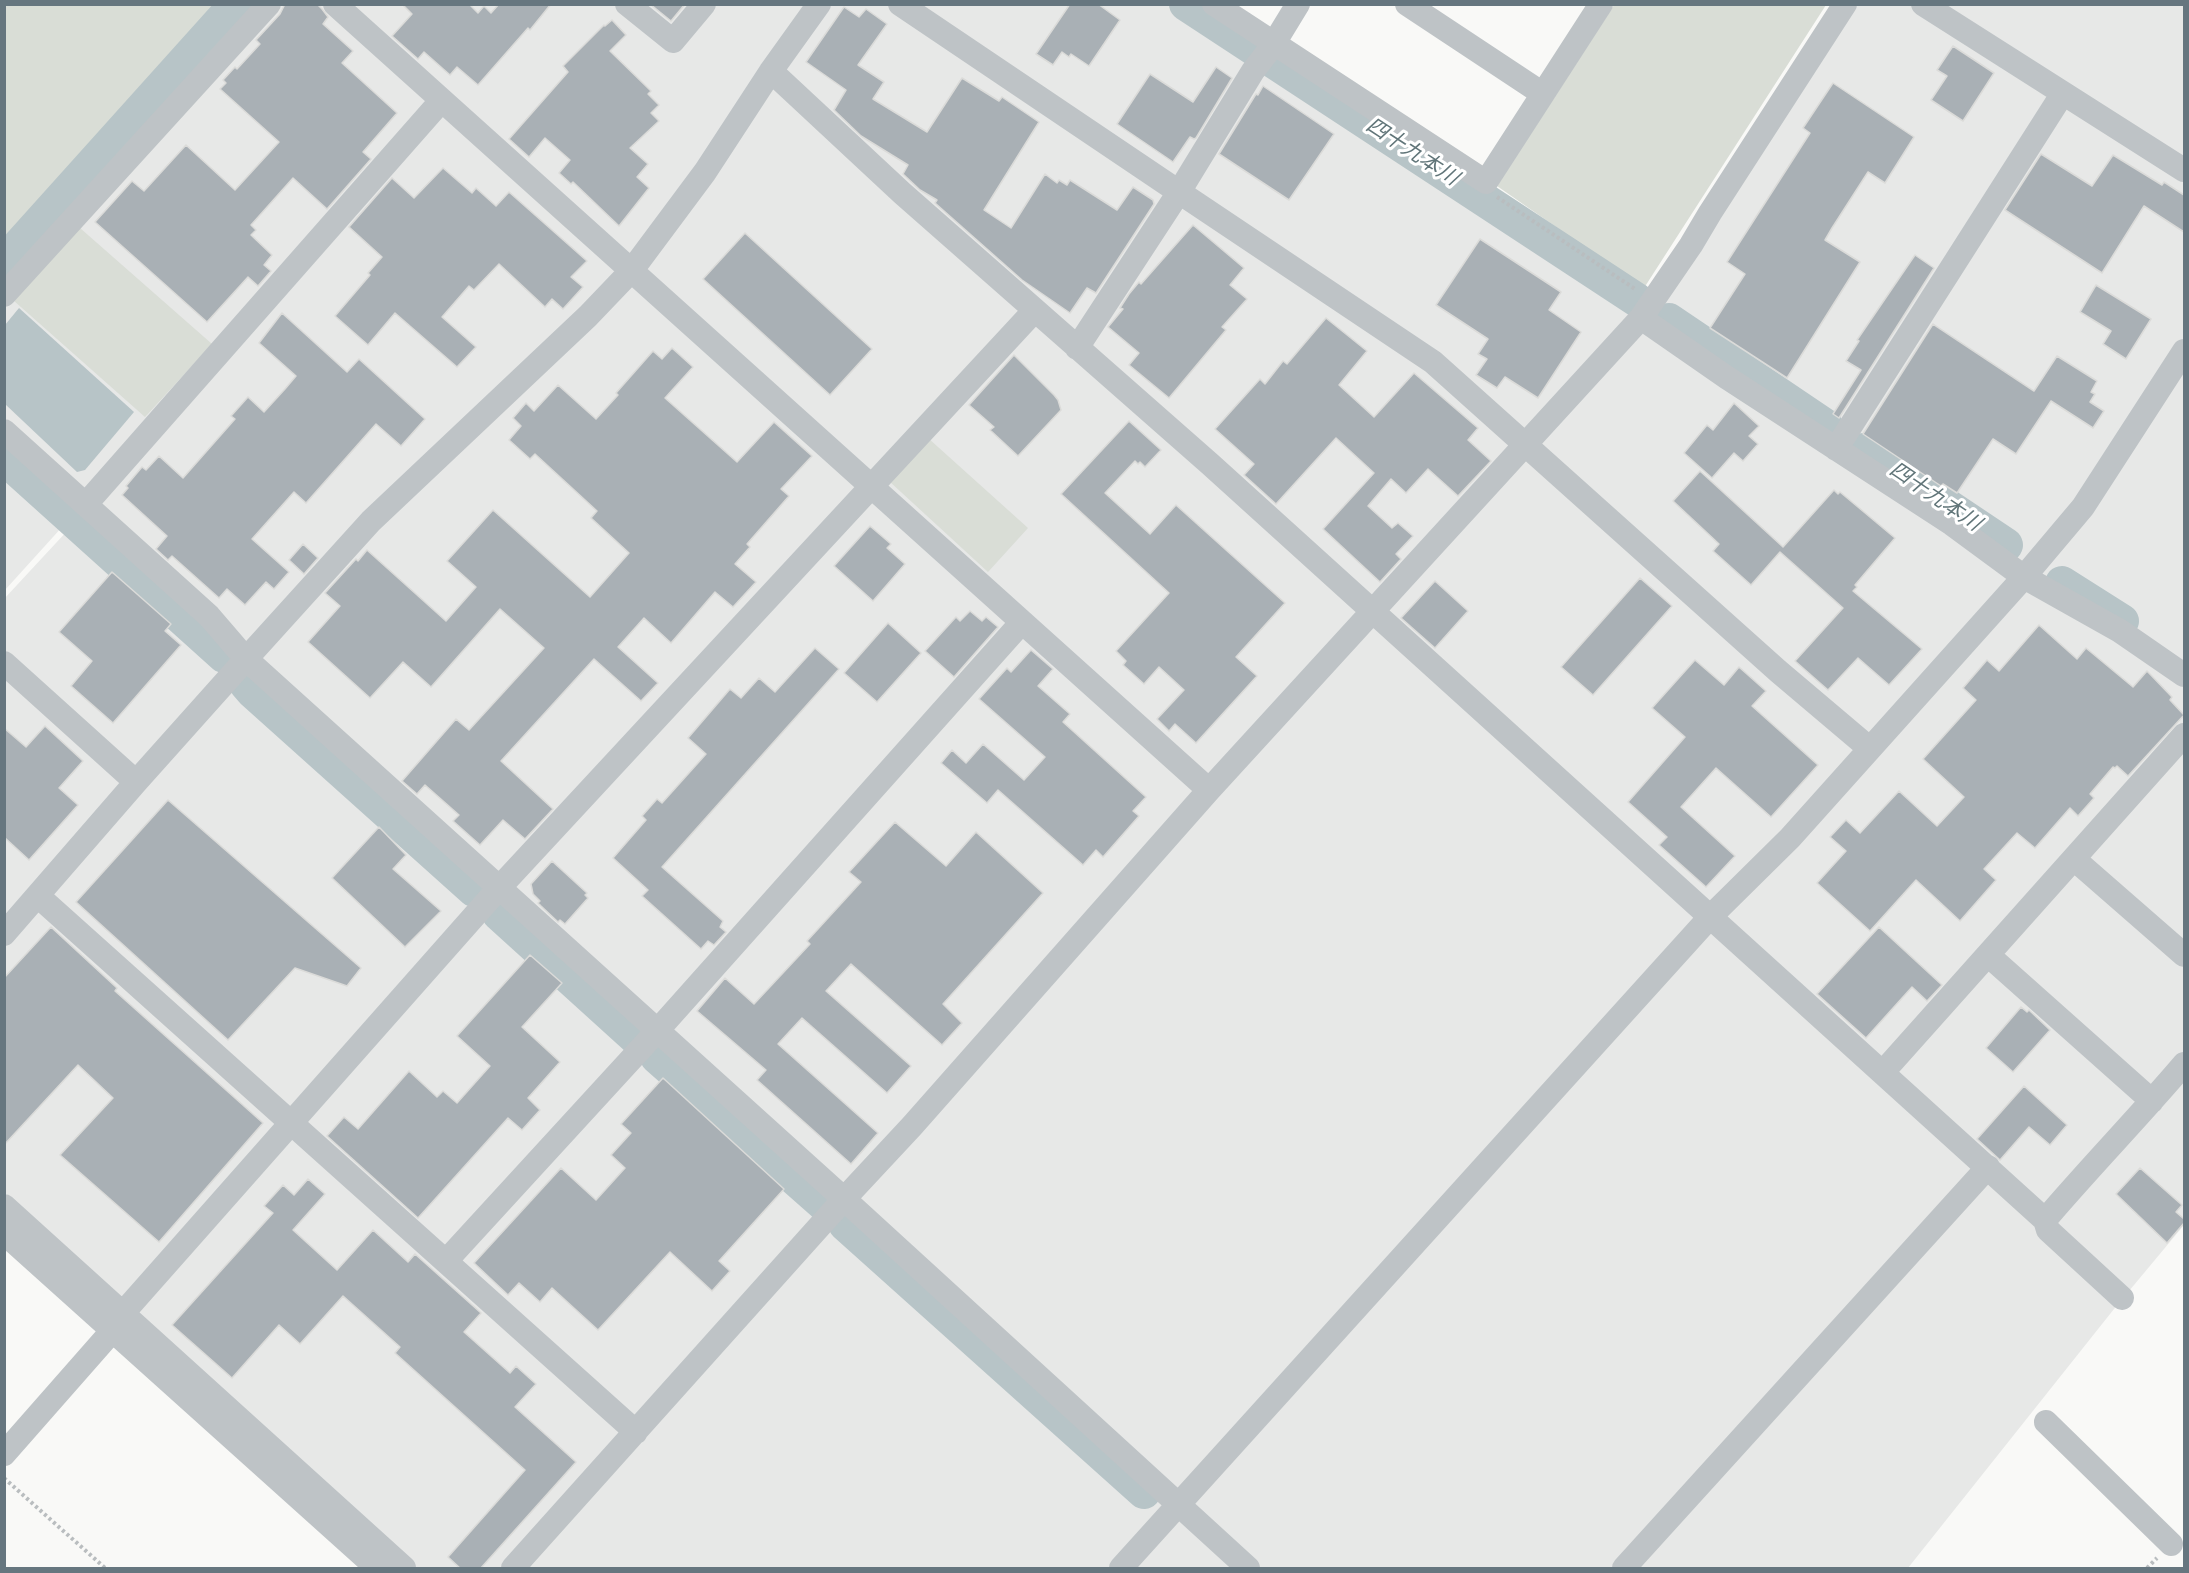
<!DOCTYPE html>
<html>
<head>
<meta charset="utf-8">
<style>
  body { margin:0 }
  #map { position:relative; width:2189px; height:1573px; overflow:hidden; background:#f9f9f7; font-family:"Open Sans",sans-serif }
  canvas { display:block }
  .frame { position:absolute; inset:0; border:6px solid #66767f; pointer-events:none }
</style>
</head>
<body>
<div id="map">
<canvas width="2189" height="1573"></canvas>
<div class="frame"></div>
</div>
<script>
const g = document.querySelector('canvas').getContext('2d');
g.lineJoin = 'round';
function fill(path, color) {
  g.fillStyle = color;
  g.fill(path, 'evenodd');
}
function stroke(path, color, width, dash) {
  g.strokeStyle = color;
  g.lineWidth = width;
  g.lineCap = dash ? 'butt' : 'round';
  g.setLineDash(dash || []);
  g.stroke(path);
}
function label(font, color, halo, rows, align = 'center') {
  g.font = font + ' "Open Sans","Noto Sans JP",sans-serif';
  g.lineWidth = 6;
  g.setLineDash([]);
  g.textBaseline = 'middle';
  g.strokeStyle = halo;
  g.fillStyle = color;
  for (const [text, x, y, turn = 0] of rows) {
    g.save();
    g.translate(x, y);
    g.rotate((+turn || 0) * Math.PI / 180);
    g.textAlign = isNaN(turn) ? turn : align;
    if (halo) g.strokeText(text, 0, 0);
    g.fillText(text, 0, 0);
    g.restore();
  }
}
const built = new Path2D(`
  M277,5H1218L1659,307L1854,5H2184V1225L2114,1309L1908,1568H417L5,1193L4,599L94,502L79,485L5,418V308Z
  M4,473L63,526L5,590H4Z`);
const green = new Path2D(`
  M4,5H224L5,248H4Z
  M1614,5H1826L1644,288L1497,186Z
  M80,228L212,344L145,417L13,300Z
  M928,438L1028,528L988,572L889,481Z`);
const water = new Path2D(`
  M19,308L134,412L85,470L77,472L5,404V325Z`);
const river = new Path2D(`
  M1186,4L1637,300
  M4,262L236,4
  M1669,320L1826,426
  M1864,450L2006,545
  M4,458L224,656
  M2062,583L2122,621
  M246,684L252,691L474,890
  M499,914L638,1040
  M657,1057L827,1207
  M845,1224L1144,1492`);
const building = new Path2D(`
  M285,4H317L322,9L328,17L323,24L353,51L342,63L397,113L363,152L371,159L327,209L293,178L251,225L256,230L251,235L272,255L264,265L271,271L258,286L248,277L207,322L95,222L132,181L144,191L186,145L235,190L279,142L220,89L226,83L223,80L235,67L237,69L260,44L256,40L280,14Z
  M402,4H469L478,13L484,6L491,13L499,4H551L530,30L528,28L478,85L457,67L450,75L424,52L418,59L392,36L412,14Z
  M650,4H685L671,21Z
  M1070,4H1098L1120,20L1089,66L1071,54L1069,57L1062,52L1053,65L1036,54Z
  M844,7L859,17L866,9L887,24L858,65L884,82L873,99L927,132L962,78L999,101L1002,97L1039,122L984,210L1011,228L1045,174L1057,183L1059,180L1067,185L1070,180L1117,210L1133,187L1153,200L1154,204L1096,293L1087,288L1070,313L1022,280L935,203L937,200L920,190L903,174L908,165L861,136L834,110L846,90L806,62Z
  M612,20L626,35L610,51L651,91L648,94L659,105L651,113L659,121L630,148L648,164L637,177L649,188L619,226L573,182L571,184L559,173L570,160L545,138L529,157L509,139L568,72L563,66L604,25L605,26Z
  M1953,46L1994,73L1963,121L1931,100L1947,76L1937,70Z
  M1216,67L1232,78L1196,138L1194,139L1190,137L1173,162L1117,124L1150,74L1193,102Z
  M1833,83L1914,137L1885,183L1868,172L1832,228L1825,240L1860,262L1787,378L1710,328L1745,274L1727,262L1810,133L1803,128Z
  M1263,86L1334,134L1289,200L1219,154L1256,94L1258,95Z
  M2041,154L2092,186L2113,155L2162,185L2164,182L2184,195V232L2144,206L2102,273L2005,210Z
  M443,168L472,193L476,188L496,206L509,192L587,261L571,277L583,287L563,309L552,299L545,307L499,264L474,290L469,286L442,317L476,347L457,367L395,313L368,345L335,316L370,275L368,273L382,257L349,227L392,178L414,198Z
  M1193,225L1244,268L1230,285L1247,299L1222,327L1226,330L1169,398L1129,365L1139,353L1108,327L1123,309L1120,308L1129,294L1139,282L1141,284Z
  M745,233L872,349L830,395L703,279Z
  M1480,239L1561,292L1549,310L1581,332L1538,398L1505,377L1497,388L1476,375L1487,359L1478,354L1488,339L1436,305Z
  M1915,255L1934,268L1839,418L1833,414L1861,370L1846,361L1859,341L1857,340Z
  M2096,285L2151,319L2126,359L2103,344L2111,331L2080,312Z
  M282,313L347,372L359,359L425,419L401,446L376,424L306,503L294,492L252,539L289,572L274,589L266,582L245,605L227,589L219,598L172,556L168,560L156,549L167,536L122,495L128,488L126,486L142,467L146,470L159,456L183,478L235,419L231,416L248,397L264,412L285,389L296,376L259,343Z
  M1326,318L1367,351L1339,385L1374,417L1414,373L1478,428L1468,440L1491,461L1458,496L1428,469L1406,493L1391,479L1368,506L1392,528L1398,523L1413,536L1396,554L1401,559L1380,582L1323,529L1374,473L1336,438L1276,504L1244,475L1254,464L1215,429L1260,379L1265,384L1283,361L1287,364Z
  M1933,324L2034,391L2057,356L2097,381L2091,392L2095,394L2090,402L2104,411L2093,428L2051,401L2016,454L1993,439L1957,493L1943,484L1941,486L1863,434Z
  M672,348L693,367L665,398L737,462L774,422L812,456L781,489L789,496L747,544L750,547L735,564L756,582L733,607L715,592L671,643L644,618L618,647L658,683L641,701L594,659L501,761L553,809L525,839L503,820L480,845L453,821L459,815L425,785L417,794L402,781L456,719L469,730L544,648L500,609L431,687L403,662L370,698L308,642L340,606L325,593L356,559L358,561L367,550L446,621L476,587L447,561L493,510L590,597L629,553L591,518L597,511L535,454L530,459L509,440L521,426L513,418L526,403L534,411L558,385L596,419L618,395L616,393L653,351L662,359Z
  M1014,355L1054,395L1058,400L1061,410L1018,456L990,430L994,427L969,405Z
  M1734,403L1759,426L1749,436L1758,444L1743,461L1734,453L1712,478L1684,453L1707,425L1713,430Z
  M1129,421L1161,450L1145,467L1140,462L1138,464L1135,461L1105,493L1150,534L1176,505L1285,603L1236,657L1257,676L1196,743L1175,724L1169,731L1157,719L1184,690L1159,667L1144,684L1123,665L1126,661L1116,651L1169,593L1061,494Z
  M1700,471L1783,547L1834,490L1838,494L1840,492L1895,538L1855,585L1857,587L1853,591L1922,649L1889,685L1858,658L1828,690L1795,661L1843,608L1780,552L1751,585L1713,551L1719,544L1673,501Z
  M870,526L891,544L887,548L905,564L873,601L834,566Z
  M303,544L318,558L304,574L289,560Z
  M112,572L171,624L165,631L181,645L113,723L71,686L92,661L59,632Z
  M1640,578L1672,606L1593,695L1561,667Z
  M1435,581L1468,611L1435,648L1401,618Z
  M970,611L982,621L986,617L998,627L954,677L925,651L956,617L960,621Z
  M888,623L921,653L877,702L844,673Z
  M2039,625L2077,659L2086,648L2133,687L2147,671L2172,697L2170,700L2184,715L2128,776L2117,766L2115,768L2113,767L2090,794L2094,798L2078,816L2070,808L2035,848L2017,833L1984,869L1996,880L1960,921L1916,880L1870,931L1817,883L1846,851L1830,837L1846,820L1860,833L1899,791L1937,826L1964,797L1923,759L1976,700L1963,688L1987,660L1999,671Z
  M815,648L839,669L662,867L723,921L720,927L726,932L714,945L708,941L701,949L642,896L648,890L613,858L646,820L642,816L657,799L662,803L706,754L688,738L730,689L741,698L759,678L775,692Z
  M1031,650L1053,669L1038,686L1070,714L1063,722L1146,797L1133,811L1139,816L1103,857L1096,850L1083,865L998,790L987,803L941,763L952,750L966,763L983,744L1024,780L1045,757L979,699L1007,668L1011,672Z
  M1695,660L1724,685L1739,667L1766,691L1752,706L1818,765L1771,817L1716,768L1681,807L1735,856L1706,887L1659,845L1667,837L1628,802L1685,737L1652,708Z
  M45,726L83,761L59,788L78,805L29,860L4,837V728L26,747Z
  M168,800L361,968L347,986L295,968L228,1040L76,902Z
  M895,822L946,866L976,832L1043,893L943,1004L962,1023L942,1045L851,964L826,991L911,1066L887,1093L802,1018L778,1044L878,1133L851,1164L757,1080L766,1070L697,1011L725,978L754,1004L810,944L807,941L861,882L849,872Z
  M379,827L406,855L393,869L441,911L405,947L332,878Z
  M552,861L587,893L585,895L588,898L565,924L560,920L558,922L541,906L538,903L540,901L533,894L531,884Z
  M51,927L117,988L115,991L263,1123L159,1242L60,1155L113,1098L78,1065L4,1145V978Z
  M1879,927L1942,985L1927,1001L1912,987L1866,1038L1817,994Z
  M530,955L562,983L522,1027L560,1062L528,1098L540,1110L522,1130L508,1118L418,1218L327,1136L344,1117L358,1129L409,1071L437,1097L443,1091L457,1103L490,1066L457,1036Z
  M2021,1007L2027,1012L2029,1010L2050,1030L2013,1072L1986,1048Z
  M663,1078L784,1189L719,1261L730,1271L712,1291L670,1252L598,1330L552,1288L540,1302L519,1283L508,1295L474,1263L561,1168L596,1200L625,1168L611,1155L631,1133L621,1124Z
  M2024,1086L2067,1125L2050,1145L2029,1127L2000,1160L1977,1139Z
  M2140,1168L2182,1205L2176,1212L2184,1219V1223L2167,1243L2116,1194Z
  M308,1179L325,1194L293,1230L337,1270L373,1230L408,1262L415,1254L481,1313L464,1332L510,1373L516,1366L536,1384L515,1407L576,1462L480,1569H461L448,1557L525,1470L395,1353L400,1347L343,1296L300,1344L279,1325L232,1378L172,1325L273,1213L264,1206L283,1185L294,1195Z`);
const path = new Path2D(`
  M1497,197L1635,289
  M4,1478L105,1568
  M2147,1568L2157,1558`);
const minor = new Path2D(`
  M335,4L1209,790
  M627,4L673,41L704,4
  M819,4L771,71L705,172L632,270L588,316L371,521L246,659L844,1199L1248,1568
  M900,4L1179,192L1077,348
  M1214,4L1486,182L1601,4
  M1298,4L1273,45L1253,71L1179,192L1433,362L1778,671L1869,748
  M1407,4L1543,94
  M1923,4L2184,170
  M771,71L902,193L1210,464L2045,1220C2090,1167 2139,1117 2184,1064
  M4,295L269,4
  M1641,318L1726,377L1952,524L2024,577L2120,631L2184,675
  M4,431L209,616L246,659L136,782L4,934
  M1836,449L2063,93
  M86,504L441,101
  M4,663L136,782
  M2074,859L2184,955
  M38,896L636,1432
  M1988,955L2152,1101
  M1883,1072L2184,735
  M4,1206L404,1568
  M2045,1220L2048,1230L2122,1298
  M4,1233L377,1568
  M446,1261L657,1031L1022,622
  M123,1313L499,888L1035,310
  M2046,1422L2171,1544
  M4,1454L113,1330
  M513,1568L844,1199L912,1126L1209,790L1641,318L1691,245L1710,213L1845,4
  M1121,1568L1710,917L1790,838L2024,577L2083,507L2184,351
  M1624,1568L1988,1167`);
const waterNames = [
  ["四十九本川",1412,152,33],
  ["四十九本川",1935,497,34]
];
fill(built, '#e7e8e7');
fill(green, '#d9ddd6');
fill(water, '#b7c4c7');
stroke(river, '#b7c4c7', 34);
fill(building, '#a9b0b5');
stroke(building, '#dbdbd9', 1.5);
stroke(path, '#b9bdbf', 4, [3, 3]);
stroke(minor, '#bec3c6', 24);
label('italic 21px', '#617579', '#fff', waterNames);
</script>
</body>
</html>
